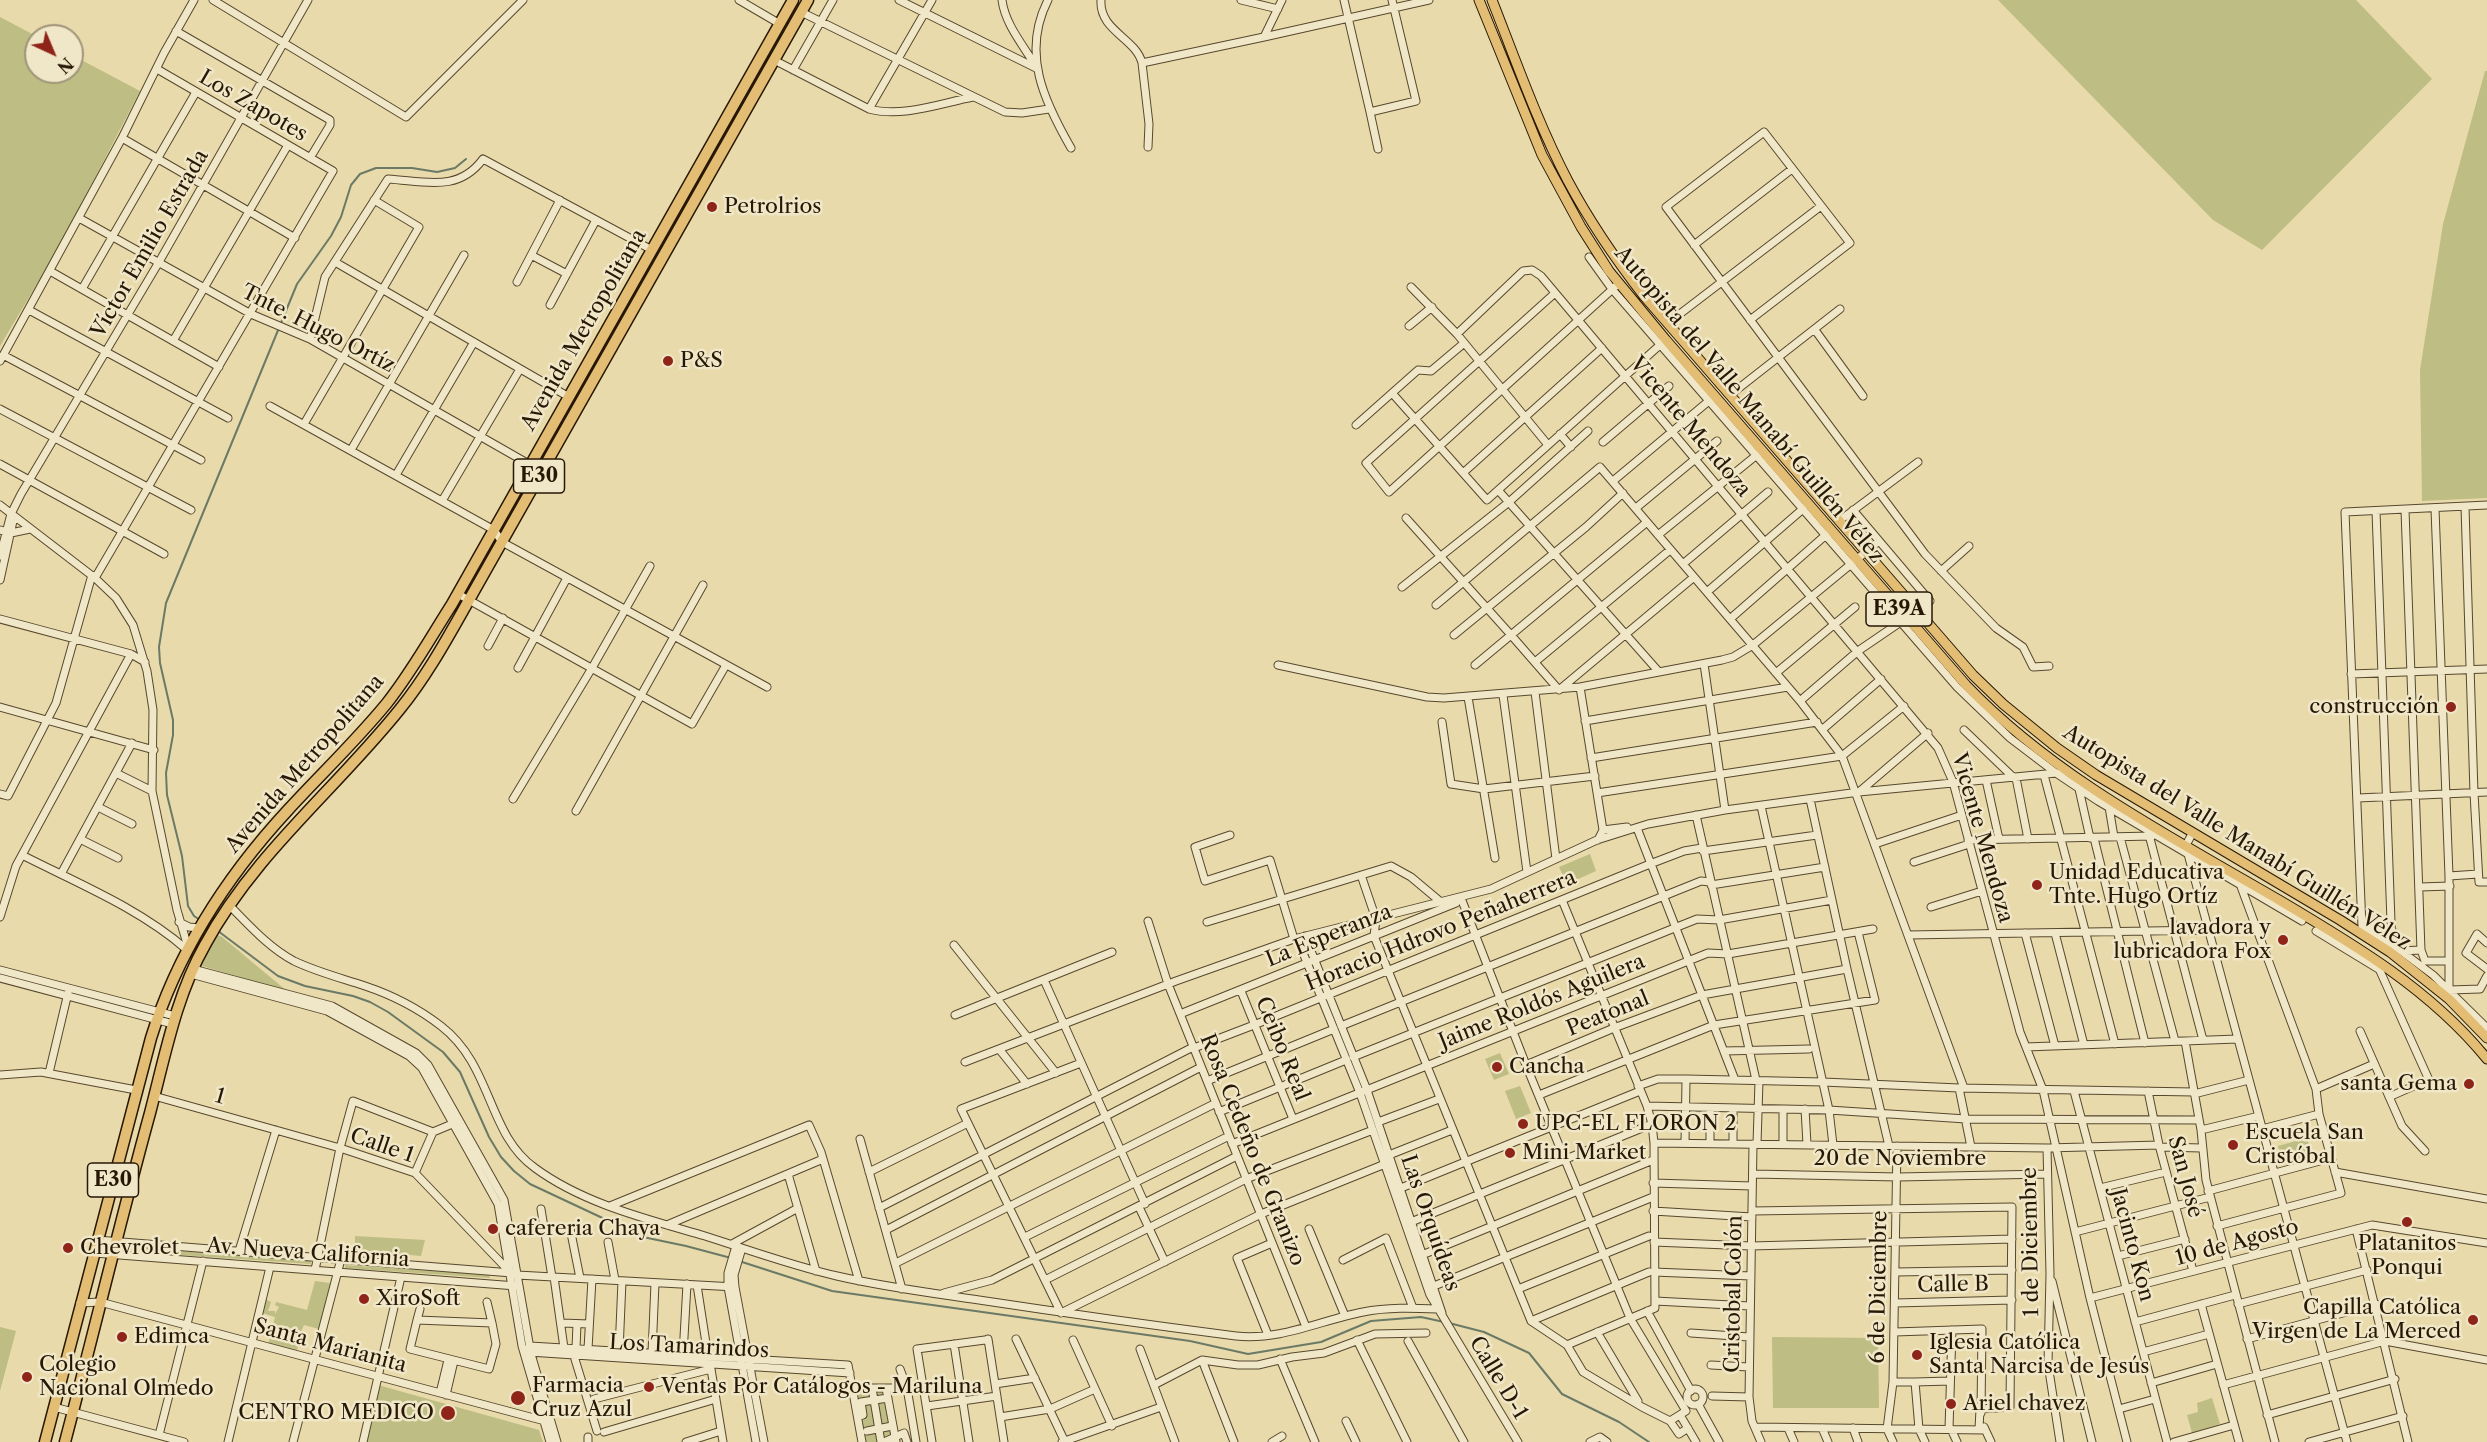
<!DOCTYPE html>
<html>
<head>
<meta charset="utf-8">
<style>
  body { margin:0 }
  #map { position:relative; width:2487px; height:1442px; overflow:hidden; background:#e8daaa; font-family:"Libre Caslon Text",serif }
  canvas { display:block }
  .north { position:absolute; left:24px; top:24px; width:60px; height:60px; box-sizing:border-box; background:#f0e7c8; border:2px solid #a0947a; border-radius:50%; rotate:136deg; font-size:16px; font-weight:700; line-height:24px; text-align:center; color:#271805 }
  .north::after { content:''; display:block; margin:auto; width:21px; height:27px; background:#8f2418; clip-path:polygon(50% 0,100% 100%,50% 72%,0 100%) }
</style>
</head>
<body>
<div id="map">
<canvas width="2487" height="1442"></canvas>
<div class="north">N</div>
</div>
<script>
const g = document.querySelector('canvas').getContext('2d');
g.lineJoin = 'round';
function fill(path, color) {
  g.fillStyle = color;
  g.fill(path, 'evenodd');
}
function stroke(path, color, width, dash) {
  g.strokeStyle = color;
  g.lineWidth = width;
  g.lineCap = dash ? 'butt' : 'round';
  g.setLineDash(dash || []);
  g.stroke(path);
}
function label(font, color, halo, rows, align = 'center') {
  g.font = font + ' "Libre Caslon Text",serif';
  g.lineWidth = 5;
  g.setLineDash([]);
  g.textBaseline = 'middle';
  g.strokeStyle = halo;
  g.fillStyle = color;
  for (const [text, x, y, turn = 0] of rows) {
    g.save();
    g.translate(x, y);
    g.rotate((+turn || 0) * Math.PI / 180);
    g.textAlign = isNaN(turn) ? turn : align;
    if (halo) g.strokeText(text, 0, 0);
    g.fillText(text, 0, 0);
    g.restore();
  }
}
const green = new Path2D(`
  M1998,0H2356L2432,79L2262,250L2213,220Z
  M0,17L36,36V72H72V55L140,91L59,247L0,346Z
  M2485,71H2487V498L2422,501L2420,370L2443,224Z
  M1590,854L1596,871L1567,884L1559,867Z
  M216,934L222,937L287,991L202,966L209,947Z
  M1500,1053L1509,1074L1494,1080L1485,1059Z
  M1520,1086L1531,1113L1516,1119L1505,1091Z
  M2307,1138L2312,1155L2283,1163L2278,1146Z
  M355,1236L425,1240L421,1256L355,1250Z
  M140,1248L310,1261L311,1264L139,1252Z
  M345,1265L489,1275L490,1278L345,1268Z
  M315,1281L330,1283L319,1329L304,1325L295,1345L298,1347L296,1353L268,1345L275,1317L262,1313L265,1299L271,1302L268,1311H275V1314L279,1307L275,1305L276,1302L307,1310Z
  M0,1327L16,1331L0,1391Z
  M1772,1337L1878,1338L1879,1408H1773Z
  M378,1385L539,1430L543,1442H366Z
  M856,1386H887L895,1435L878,1442H864Z
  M2212,1398L2220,1424L2192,1433L2187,1415L2198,1412L2197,1403Z`);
const stream = new Path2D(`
  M200,920L194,916L188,906L182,856L167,795L166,773L173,735V720L160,663L159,647L166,603L297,284L331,236L341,217L351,185L360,174L376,168H412L437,172L455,168L466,159
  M218,931L278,976L305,986L353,996L370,1002L388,1012L443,1052L460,1072L489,1137L501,1157L514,1171L530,1184L643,1237L686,1246L731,1258
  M739,1261L832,1291L1190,1341L1248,1354L1321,1342L1371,1321L1421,1317L1444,1322
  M1449,1323L1484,1332L1529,1353L1562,1394L1619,1422L1649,1442`);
const minor = new Path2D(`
  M213,0L406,117L523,0
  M739,0L780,24
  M899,0L1036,68
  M1002,0C1005,24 1023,45 1035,65
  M1048,0C1021,53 1044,101 1071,148
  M1101,0C1099,31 1136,38 1142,63
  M1241,0L1278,9
  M1282,0L1264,37L1429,0
  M1344,0L1370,112L1416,101L1392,0
  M801,12L1005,112L1022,113L1049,109
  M176,31L330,120V125L310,158
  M774,60L869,109C902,118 941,103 973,97
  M793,70L833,0
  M869,109L932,0
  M1370,112L1378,149
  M122,138L295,238
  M1148,147L1149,124L1142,63L1264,37
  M79,218L251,314L310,339L541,471
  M1694,245L1792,169
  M531,255L567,274
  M1589,257L1612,289L1957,687L2010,738L2056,773L2098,801L2302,921
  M335,262L569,397
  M50,271L219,367
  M517,282L560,200
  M1411,287L1457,334L1548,445
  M82,289L196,92
  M1555,293L1366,463L1389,492L1616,286
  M550,305L596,220
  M29,310L228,418
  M1750,320L1850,243L1764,132L1666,207L1925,554L1996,628L2023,647L2033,667L2049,666
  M1668,323L1821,206
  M1409,326L1432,307
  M1815,330L1863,396
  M1457,334L1523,271L1532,270L1541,276L1938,748L1953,782L2020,1032L2043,1090L2090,1298L2127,1442
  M310,339L325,277L388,179C424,181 458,193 483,159L652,250
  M173,341L288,145
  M3,355L201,460
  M0,361L122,138L164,53L194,0
  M1392,393L1487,500L1661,344
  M1730,395L1840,309
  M270,406L494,530L502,542L767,687
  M0,409L191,510
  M304,424L419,227L374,200
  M1356,425L1418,370L1431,371L1463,344
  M1560,434L1571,447
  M1603,442L1669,386
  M351,450L464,255
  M0,464L164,554
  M1463,473L1602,348
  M396,475L474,342
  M1613,481L1710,400
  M1498,490L1659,672
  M442,501L520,369
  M0,505L95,578L116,598L133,625L147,671L153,710L152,791L177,910L188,947
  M2465,507L2474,793L2479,882H2487
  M1636,508L1717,441
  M2435,509L2449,876V999
  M1853,510L1930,601
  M2405,510L2421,950L2425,961H2449
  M2376,511L2392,949
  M1406,518L1511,635L1475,665
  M1839,521L1918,462
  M1647,522L1511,635L1559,690L1694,577
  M0,530L11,533L30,529
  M1658,535L1758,454
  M0,556L11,514L21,494L159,262L308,0
  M1683,564L1768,492
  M1941,571L1969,546
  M95,578L333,171L157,69
  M0,580L13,521
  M1402,587L1509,502L1588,431
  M1707,592L1804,508
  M458,594L692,724L726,665
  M1436,605L1600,467L1800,701L1842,756L1964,1088
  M0,619L131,654L145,662
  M1730,619L1827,534
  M1454,635L1586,527L1623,493
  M488,646L503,618
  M1535,662L1670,550
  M1704,664L1725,810
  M1278,665L1427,697L1444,698L1580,687L1722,660L1733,657L1753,645L1879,541
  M518,668L567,578
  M1776,673L1855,607
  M2351,674L2487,669
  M1580,687L1603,830L1598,840
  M1535,692L1556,859
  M1503,695L1527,872
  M1468,697L1495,858
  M1800,701L1858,651L1905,619
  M0,707L154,750
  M1585,721L1788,687
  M1442,722L1451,784L1484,789L1595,776
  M1823,729L1881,679
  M1964,730L2014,778
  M1591,758L1817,722
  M116,773L152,791
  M2044,775L2115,1044
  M2016,778L2028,839
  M1986,780L1999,839
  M2079,789L2090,838
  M1859,792L1928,733
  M1597,793L1842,756L1904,706
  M0,794L8,796L56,703L92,575
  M2358,798L2487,792
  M513,799L592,668L650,566
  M1810,799L1847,969L1889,1146
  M1761,806L1829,1110L1833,1145
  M98,807L132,824
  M2109,807L2114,837
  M576,811L703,585
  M1696,815L1756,1080
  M1637,828L1735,1080
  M1603,830L1627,827
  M2148,831L2203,1040
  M2192,834L2186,845L2188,854L2347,1442
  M1230,835L1195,847L1205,881L1270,860L1294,939
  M2120,837L2175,1041
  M2094,838L2145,1043
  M80,839L118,858
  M1968,840L2152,836
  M1875,844L1962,815
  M1703,851L1817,835
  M22,855C77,883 139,908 186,949
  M1914,862L1969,844
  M61,874L132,743
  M1361,875L1376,919L1374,936L1531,1321L1567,1345L1583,1372L1642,1407L1670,1421L1679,1434L1688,1428
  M2449,876L2478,874
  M1711,885L1825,867
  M2420,887L2450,886
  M1461,898L1526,1065L1630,1318L1686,1411L1670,1421
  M1562,900L1647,1106L1652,1124L1654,1143L1655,1308L1567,1345
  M229,905C249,925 269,948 294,961C317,972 341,978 365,986C392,995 419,1009 441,1026C493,1066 487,1134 535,1168C584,1204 647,1219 705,1236C749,1250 793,1266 837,1276C884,1287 932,1293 979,1300C1065,1313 1150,1325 1236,1336C1280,1341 1321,1320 1363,1312C1387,1307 1413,1308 1438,1309
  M1931,907L1982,891
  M0,917L16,866L131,654
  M1148,921L1168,984L1306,1327
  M179,922L189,927L199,928
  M1207,922L1391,866L1411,877L1442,903
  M2365,927L2392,930
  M2316,931L2380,970
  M2025,933L2055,1046
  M2055,933L2084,1045
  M1908,935L2208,930
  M1305,936L1367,1090L1442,1313
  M1297,938L1360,1093L1430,1295L1518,1442
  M2487,943L2477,934L2466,953L2487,969
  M954,945L1056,1073
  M2421,950L2401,951L2362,927L2345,512L2487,505
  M2401,951L2433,975L2487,1028
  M2376,962L2429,1080
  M193,969L332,1006L416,1053L428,1065L504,1200L531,1354L557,1442
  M0,970L175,1016
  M191,974L327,1011L409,1056L422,1068L498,1204L522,1346L550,1442
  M0,978L173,1024
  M1044,980L1145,1204
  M2450,990L2480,989L2487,976
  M1241,991L1293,1119
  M1180,1014L1456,903
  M955,1015L1112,952
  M1341,1026L1701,881L1710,882
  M2360,1031L2402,1126L2425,1151
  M2185,1041L2201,1130L2206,1180L2275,1442
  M2026,1047L2237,1039
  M999,1049L1027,1084
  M1724,1051L1809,1049
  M1353,1057L1697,919L1719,920L1832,900
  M965,1062L1176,981L1294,939L1491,889L1597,840L1648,824L1725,810L1859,792L2067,772
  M1081,1063L961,1109L1061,1313L1261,1214L1385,1164
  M1526,1065L1614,1028L1702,995L1847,969
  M49,1073L68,993
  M0,1075L41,1072L136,1090
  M1207,1081L1334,1029
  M1638,1086L1658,1079H1686
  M1959,1088L1971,1147
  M2316,1089L2374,1064
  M2074,1091L2167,1442
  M2148,1091L2159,1145L2193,1271
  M2194,1094L2249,1080
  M1539,1095L1714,1025L1875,1000L1858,932
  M154,1096L340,1148L415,1173L510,1272
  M2389,1097L2416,1085
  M1647,1106L1829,1110L1966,1119L2199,1120
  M1805,1109L1807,1144
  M1219,1112L1346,1060
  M1378,1122L1439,1099
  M2262,1129L2319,1114
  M2201,1130L2259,1116
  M860,1139L902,1289
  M1654,1143L2047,1148L2159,1145
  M1685,1143L1686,1079L1823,1082L1959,1088L2194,1092
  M1710,1143V1108
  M1733,1143V1108
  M1232,1144L1708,953L1728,954L1873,929
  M1753,1144L1749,1397L1752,1421L1761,1442
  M1757,1144L1759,1081
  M1783,1144V1109
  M2160,1147L2202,1148
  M2047,1148L2050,1274L2048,1364L2060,1442
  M1389,1155L1452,1130
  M869,1172L968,1123
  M2335,1172L2487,1199
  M415,1173L433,1132
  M788,1174L816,1271
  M1753,1174L1898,1177L2047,1174
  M1653,1183L1752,1186
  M2100,1188L2166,1172
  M1396,1190L1640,1091
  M2208,1191L2331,1158
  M610,1206L809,1125L821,1152L859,1281
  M1139,1207L1165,1262
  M879,1208L1193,1047L1194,1048L1254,1025L1650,864L1684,851L1702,848
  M541,1209L552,1277
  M1653,1211L1752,1217
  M1752,1211L2012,1207L2010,1407L1980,1409L1979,1429
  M1411,1222L1652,1124
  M667,1225L823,1159
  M2217,1226L2341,1193L2319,1114L2316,1089L2240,884
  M570,1228L580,1278
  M1309,1229L1345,1316
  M2356,1229L2408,1442
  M886,1230L1201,1067
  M2075,1232L2210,1197
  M1025,1237L1229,1136
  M97,1240L512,1273
  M608,1242L615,1280
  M1654,1242L1751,1246L2012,1239
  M732,1244L798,1208
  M736,1246L728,1273V1287L756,1442
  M742,1248L734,1275L735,1287L764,1442
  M239,1251L276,1130
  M94,1253L516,1286
  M1422,1255L1653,1160
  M2118,1256L2185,1239
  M1343,1260L1386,1238L1413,1308
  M896,1263L1216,1103
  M315,1270L340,1148L353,1101L433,1132L457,1122
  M1654,1272L1751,1276
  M1896,1272L2012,1270
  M517,1275L735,1287
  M554,1277L564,1348
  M1045,1280L1246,1179L1373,1130
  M2052,1281L2092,1442
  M697,1285L708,1356
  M1434,1286L1653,1197
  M1518,1289L1649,1236
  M944,1293L992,1280L1237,1156
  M2090,1298L2372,1225L2487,1243
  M1655,1301L1750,1306
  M487,1302L492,1323
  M80,1303L100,1302L545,1421
  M1895,1303L2012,1300
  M2201,1304L2239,1442
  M2238,1304L2367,1270
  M1647,1311L1691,1391
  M417,1320L492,1323L496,1344L489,1369L410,1349Z
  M417,1320L420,1309
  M1531,1321L1649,1272
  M2135,1322L2235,1295
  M562,1323L589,1324
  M1952,1330L1949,1429H1951L1957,1442
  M1597,1332L1638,1401
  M1895,1332L1982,1329L1981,1413
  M1691,1333L1749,1337
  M1268,1335L1237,1258L1272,1243
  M988,1339L1004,1442
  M1016,1339L1065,1442
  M2247,1339L2376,1304
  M1073,1340L1112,1426
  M1357,1340L1407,1442
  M1408,1341L1464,1442
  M954,1344L969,1442
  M529,1347L530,1346L848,1365L862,1442
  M576,1348L577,1324
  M588,1349L592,1279
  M1140,1349L1175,1442
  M619,1351L622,1281
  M529,1352L850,1373
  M2143,1352L2209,1334
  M652,1353L655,1283
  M683,1355L687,1284
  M574,1356L597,1431
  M1280,1359L1315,1442
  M1202,1360L1234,1442
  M1711,1365L1749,1367
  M900,1369L907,1388
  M1893,1382H1915L1919,1429L1925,1442
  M1915,1382L1950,1381
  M2151,1383L2217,1364
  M995,1384L1035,1378
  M1154,1385L1202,1360L1238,1365H1258L1292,1357L1324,1353L1375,1334L1426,1333
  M2223,1385L2385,1341L2487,1360
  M852,1388H907L916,1442
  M872,1388L881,1442
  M886,1388L896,1442
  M1687 1397a8 8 0 1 1 16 0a8 8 0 1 1-16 0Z
  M440,1393L448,1360
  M446,1395L454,1361
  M1712,1396L1749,1397
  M594,1399L711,1369L723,1442
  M1698,1404L1719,1442
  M927,1406L997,1396
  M54,1407L184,1442
  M2119,1409L2155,1399
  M1680,1415L1696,1442
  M2267,1415L2395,1379
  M859,1416L863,1415L861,1402L888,1398
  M1000,1417L1050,1409L1095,1389
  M1346,1421L1356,1442
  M1755,1427L1985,1430
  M1984,1427L1991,1442
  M1788,1428L1794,1442
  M1822,1428L1828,1442
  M1853,1428L1858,1442
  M867,1431L892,1426
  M604,1432L716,1399
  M159,1435L203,1261
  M588,1437V1442
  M228,1442L270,1267
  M293,1442L341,1259
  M363,1442L401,1277
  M686,1442L721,1431
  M884,1442L904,1433L907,1442
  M932,1442L917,1349L985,1340
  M1062,1442L1161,1407
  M1272,1442L1282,1436
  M1590,1442L1600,1437L1607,1442
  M1893,1442L1887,1429L1893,1382L1897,1146
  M2174,1442L2234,1425
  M2309,1442L2403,1416`);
const major = new Path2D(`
  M1479,0L1542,155L1581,227L1609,271L1666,340L1966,685C2054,777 2171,837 2279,900C2355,945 2431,990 2487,1059
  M1492,0C1516,61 1538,124 1568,181C1590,222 1616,260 1644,296L1973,675L2003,704L2057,748L2096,775L2340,920L2390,952L2449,999L2487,1038`);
const highway = new Path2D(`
  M45,1442L151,1038C178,951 226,877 288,810C321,774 356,741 387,703C411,673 431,637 452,604L793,0
  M65,1442C94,1332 120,1222 150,1113C165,1056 176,996 205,945C254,854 336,789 400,709C427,676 448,637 469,600L808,0`);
const markers = [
  [712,207,6,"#8f2418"],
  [668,361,6,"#8f2418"],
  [2451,707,6,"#8f2418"],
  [2037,885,6,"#8f2418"],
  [2283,940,6,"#8f2418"],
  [1497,1067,6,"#8f2418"],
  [2469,1084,6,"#8f2418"],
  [1523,1124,6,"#8f2418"],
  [2233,1145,6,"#8f2418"],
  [1510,1153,6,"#8f2418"],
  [2407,1222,6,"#8f2418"],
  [493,1229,6,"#8f2418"],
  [68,1248,6,"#8f2418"],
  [364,1299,6,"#8f2418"],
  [2473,1320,6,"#8f2418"],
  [122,1337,6,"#8f2418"],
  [1917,1355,6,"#8f2418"],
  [27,1377,6,"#8f2418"],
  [649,1387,6,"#8f2418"],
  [518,1398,8,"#8f2418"],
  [1951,1404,6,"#8f2418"],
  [448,1413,8,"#8f2418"]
];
const shields = [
  [539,476,51],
  [1899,609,66],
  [113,1180,51]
];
const shieldNames = [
  ["E30",539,476],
  ["E39A",1899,609],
  ["E30",113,1180]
];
const streetNames = [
  ["Los Zapotes",253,106,30],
  ["Víctor Emilio Estrada",150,244,-60],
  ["Tnte. Hugo Ortíz",318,329,27],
  ["Avenida Metropolitana",584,330,-60],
  ["Autopista del Valle Manabí Guillén Vélez",1749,405,50],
  ["Vicente Mendoza",1690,427,50],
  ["Avenida Metropolitana",305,764,-49],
  ["Vicente Mendoza",1982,838,74],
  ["Autopista del Valle Manabí Guillén Vélez",2237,838,32],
  ["Horacio Hdrovo Peñaherrera",1441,931,-22],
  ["La Esperanza",1329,936,-22],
  ["Jaime Roldós Aguilera",1542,1002,-22],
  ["Peatonal",1608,1014,-22],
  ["Ceibo Real",1282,1049,68],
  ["1",220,1097,16],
  ["Calle 1",382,1146,19],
  ["Rosa Cedeño de Granizo",1252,1150,68],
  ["20 de Noviembre",1900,1159],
  ["San José",2185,1177,75],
  ["Las Orquídeas",1430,1223,71],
  ["1 de Diciembre",2031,1242,-91],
  ["10 de Agosto",2237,1243,-15],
  ["Jacinto Kon",2132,1245,75],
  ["Av. Nueva California",308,1253,4],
  ["Calle B",1953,1285,-1],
  ["6 de Diciembre",1879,1287,-89],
  ["Cristobal Colón",1734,1294,-89],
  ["Santa Marianita",330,1346,15],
  ["Los Tamarindos",689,1347,3],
  ["Calle D-1",1498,1378,59]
];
const poiNames = [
  ["Petrolrios",724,207],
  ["P&S",680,361],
  ["construcción",2439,707,"right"],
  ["Unidad Educativa",2049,873],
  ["Tnte. Hugo Ortíz",2049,897],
  ["lavadora y",2271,928,"right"],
  ["lubricadora Fox",2271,952,"right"],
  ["Cancha",1509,1067],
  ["santa Gema",2457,1084,"right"],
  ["UPC-EL FLORON 2",1535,1124],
  ["Escuela San",2245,1133],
  ["Cristóbal",2245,1157],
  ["Mini Market",1522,1153],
  ["cafereria Chaya",505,1229],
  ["Platanitos",2407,1244,"center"],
  ["Ponqui",2407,1268,"center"],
  ["Chevrolet",80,1248],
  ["XiroSoft",376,1299],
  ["Capilla Católica",2461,1308,"right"],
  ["Virgen de La Merced",2461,1332,"right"],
  ["Edimca",134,1337],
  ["Iglesia Católica",1929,1343],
  ["Santa Narcisa de Jesús",1929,1367],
  ["Colegio",39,1365],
  ["Nacional Olmedo",39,1389],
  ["Farmacia",532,1386],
  ["Cruz Azul",532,1410],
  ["Ventas Por Catálogos - Mariluna",661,1387],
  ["Ariel chavez",1963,1404],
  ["CENTRO MEDICO",434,1413,"right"]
];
fill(green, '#bdbd84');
stroke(stream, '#6b7a66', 2);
stroke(minor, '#57482e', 9);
stroke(major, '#271805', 11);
stroke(highway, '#271805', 13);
stroke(minor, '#f0e7c8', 7);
stroke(major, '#e4bd75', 9);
stroke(highway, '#e4bd75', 10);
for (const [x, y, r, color] of markers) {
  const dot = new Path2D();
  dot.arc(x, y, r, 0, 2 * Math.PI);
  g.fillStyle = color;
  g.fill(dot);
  stroke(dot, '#f0e7c8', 2);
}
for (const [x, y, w] of shields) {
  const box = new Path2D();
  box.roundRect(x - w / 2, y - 17, w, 34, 4.5);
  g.fillStyle = '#f0e7c8';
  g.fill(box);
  stroke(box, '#271805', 1.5);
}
label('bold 20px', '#271805', null, shieldNames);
label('21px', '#271805', '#f0e7c8', streetNames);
label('21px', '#271805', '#f0e7c8', poiNames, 'left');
</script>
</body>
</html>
